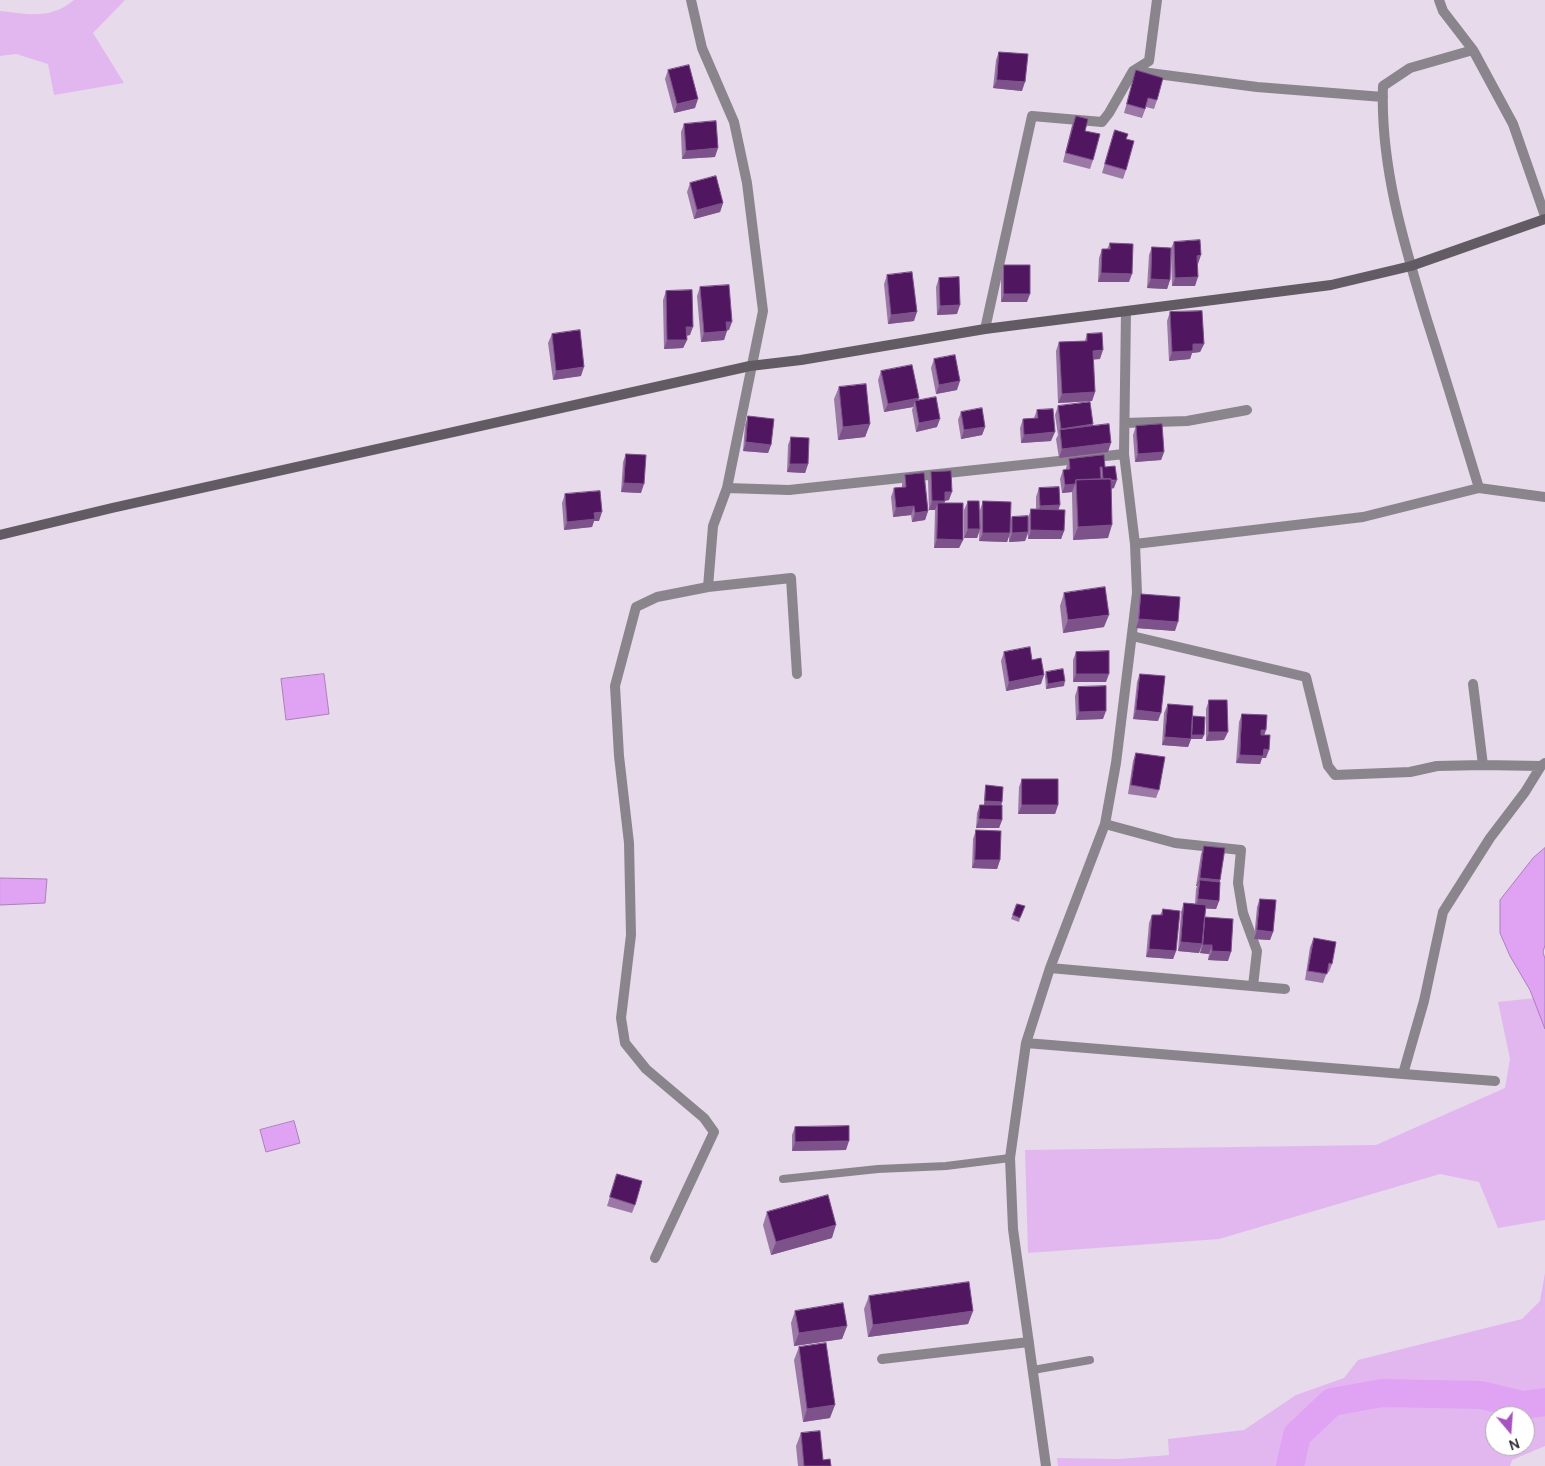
<!DOCTYPE html>
<html>
<head>
<meta charset="utf-8">
<style>
  body { margin:0 }
  #map { position:relative; width:1545px; height:1466px; overflow:hidden; background:#e6daeb; font-family:Manrope,sans-serif }
  canvas { display:block }
  .north { position:absolute; left:1485px; top:1406px; width:50px; height:50px; box-sizing:border-box; background:#fff; border:1px solid #acaaac; border-radius:50%; rotate:162deg; font-size:14px; font-weight:700; line-height:20px; text-align:center; color:#2f2a30 }
  .north::after { content:''; display:block; margin:auto; width:18px; height:22px; background:#a652c0; clip-path:polygon(50% 0,100% 100%,50% 72%,0 100%) }
</style>
</head>
<body>
<div id="map">
<canvas width="1545" height="1466"></canvas>
<div class="north">N</div>
</div>
<script>
const g = document.querySelector('canvas').getContext('2d');
g.lineJoin = 'round';
function fill(path, color) {
  g.fillStyle = color;
  g.fill(path, 'evenodd');
}
function stroke(path, color, width, dash) {
  g.strokeStyle = color;
  g.lineWidth = width;
  g.lineCap = dash ? 'butt' : 'round';
  g.setLineDash(dash || []);
  g.stroke(path);
}
const green = new Path2D(`
  M74,0H125L93,33L124,83L54,95L48,64L16,54L0,56V11C28,14 50,20 74,0Z
  M1545,997V1220L1498,1228L1479,1182L1440,1174L1219,1239L1028,1253L1025,1150L1376,1145L1505,1088L1510,1059L1498,1002Z
  M1545,1273V1446L1512,1460L1510,1466H1058L1057,1458L1119,1459L1169,1455L1168,1439L1244,1430L1296,1395L1344,1378L1358,1360L1522,1319L1540,1301ZM1495,1416H1525V1446H1495Z`);
const water = new Path2D(`
  M324,674L329,714L286,720L281,679Z
  M1545,848V945L1543,952L1545,959V1029L1530,990L1510,956L1500,933V900L1533,858Z
  M0,878L47,879L45,903L0,905Z
  M294,1121L300,1143L266,1152L260,1130Z`);
const river = new Path2D(`
  M1290,1466L1297,1435L1332,1402L1382,1393L1481,1395L1523,1405L1545,1402`);
const lane = new Path2D(`
  M783,1179L878,1169L946,1166L1010,1158
  M1033,1370L1090,1360`);
const street = new Path2D(`
  M1439,0L1443,11L1473,50L1513,124L1545,216
  M1473,50L1410,68L1383,86C1380,166 1404,244 1427,320C1445,376 1462,432 1479,488
  M1134,71L1257,87L1383,97
  M985,329L1032,116L1102,122L1109,113L1133,71L1149,61L1157,0
  M1125,423L1187,421L1247,410
  M727,488L789,490L1124,454
  M1135,544L1363,517L1479,488L1545,497
  M708,587L791,578L797,674
  M1132,636L1306,677L1328,766L1335,775L1410,772L1437,766L1483,765L1541,766
  M1473,684L1483,765
  M1105,824L1175,843L1241,850L1238,883L1243,913L1257,951L1253,986
  M1050,968L1285,989
  M1026,1043L1403,1074L1424,1001L1443,912L1490,838L1525,792L1541,766L1545,763
  M1403,1074L1495,1081
  M655,1258L714,1132L704,1118L646,1069L625,1043L621,1018L631,935L629,843L619,756L615,686L636,607L657,597L708,587L713,526L727,488L763,311L747,183L734,122L702,48L691,0
  M882,1359L1029,1342
  M1046,1466L1013,1229L1010,1158L1026,1043L1050,968L1105,824L1116,763L1137,593L1135,544L1124,454L1126,312`);
const secondary = new Path2D(`
  M0,535L112,508L750,366L801,360L985,329L1331,285L1411,266L1545,219`);
const wall = new Path2D(`
  M999,52L1022,91L993,88L996,60Z
  M668,70L695,108L674,113L665,79Z
  M1136,70L1157,100L1154,109L1146,107L1142,118L1124,113Z
  M1076,116L1085,131L1093,160L1090,169L1063,162L1072,125Z
  M684,124L715,157L682,159L681,132Z
  M1115,130L1126,139V170L1123,179L1102,173Z
  M690,183L723,203L720,212L694,219L687,192Z
  M1174,242L1198,264L1195,286H1172L1171,256L1170,280L1167,289L1147,288L1149,255L1152,247L1171,248Z
  M1110,243L1129,282H1098L1099,258L1102,249H1107Z
  M1004,265L1027,302H1001V273Z
  M887,275L914,321L888,324L884,284Z
  M939,278L957,314L937,315L936,287Z
  M700,287L729,330H727L724,340L701,342L697,296Z
  M666,291L690,335L686,336L687,340L683,348L664,349L663,300Z
  M1170,312L1204,344L1200,352L1192,353L1190,359L1169,361L1167,321Z
  M552,334L581,376L553,380L548,343Z
  M1087,334L1100,359H1093L1095,392L1092,401L1058,403L1056,351L1059,342L1085,341Z
  M934,359L957,390L936,394L931,368Z
  M881,371L918,401L937,427L916,432L912,410L913,407L884,412L878,380Z
  M839,387L870,424L865,437L838,440L834,399Z
  M1058,406L1093,426L1108,452L1059,458L1056,439L1058,435L1055,415Z
  M1037,410L1051,441L1021,443L1020,428L1023,419L1034,418Z
  M961,412L985,427L982,435L961,439L958,420Z
  M748,416L771,445L768,453L743,451L745,425Z
  M1136,426L1164,452L1161,460L1135,462L1133,435Z
  M791,437L808,464L805,473L787,472L788,445Z
  M626,454L641,493L621,492L623,462Z
  M1069,459L1105,467L1114,488L1111,489L1108,538L1073,540L1072,492L1062,493L1060,479L1063,470H1066V468Z
  M931,472L949,500L945,501L944,503L963,540L959,548H934L935,510H929L928,480Z
  M905,475L928,511L925,520L912,522L911,515L893,517L891,497L894,488L902,487V484Z
  M1039,488L1060,505L1058,510L1064,531L1061,539H1028V534L1025,541L1009,542V536L1007,542L979,541L980,510L983,501L1010,521L1012,517L1028,518L1031,509H1036V497Z
  M565,494L599,521H594L592,527L564,530L562,503Z
  M968,501L980,529L977,538H964V510Z
  M1064,593L1104,627L1063,633L1060,606Z
  M1141,594L1175,631L1136,628L1137,603Z
  M1004,652L1032,660L1041,684L1006,691L1001,661Z
  M1076,652L1106,682H1073V660Z
  M1046,672L1064,686L1046,689L1045,676Z
  M1140,674L1158,721L1133,719L1137,682Z
  M1078,687L1103,719L1076,720L1075,696Z
  M1209,700L1224,740L1206,741V709Z
  M1168,704L1192,719L1193,716L1204,735L1202,739H1191L1188,747L1162,745L1164,713Z
  M1242,714L1265,735L1266,758H1262L1260,764L1236,763L1239,722Z
  M1136,753L1159,790L1156,798L1128,794L1133,761Z
  M1022,779L1058,805L1055,814H1018L1019,787Z
  M986,785L1001,805L1002,820L999,828H976L977,813L980,805H984L985,790Z
  M976,830L1000,860L997,869L972,868L973,839Z
  M1204,846L1220,882L1219,901L1216,909L1205,908L1204,921L1205,917L1228,961L1208,960L1209,954L1200,953L1201,947L1199,953L1178,951L1181,912L1184,903L1195,904L1196,889L1197,886H1196L1201,854Z
  M1260,899L1273,932L1270,940L1254,939L1257,907Z
  M1017,904L1020,918L1019,922L1011,919Z
  M1163,909L1176,951L1173,959L1146,957L1149,923L1152,915H1160Z
  M1314,938L1332,964L1329,972H1327L1323,983L1305,980L1310,947Z
  M795,1127L846,1150L792,1151V1135Z
  M617,1174L635,1205L632,1213L607,1206Z
  M767,1212L832,1238L771,1255L763,1225Z
  M869,1296L973,1311L968,1324L868,1337L864,1309Z
  M795,1311L847,1326L842,1339L794,1346L791,1323Z
  M799,1347L830,1418L803,1422L794,1360Z
  M801,1433L823,1460L831,1466H798L796,1446Z`);
const shadedWall = new Path2D(`
  M997,80L1025,82L1022,91L993,88Z
  M698,99L695,108L674,113L677,104Z
  M718,148L715,157L682,159L686,151Z
  M723,203L720,212L694,219L697,210Z
  M1201,255L1198,264H1194L1197,256Z
  M1101,273L1132,274L1129,282H1098Z
  M1198,277L1195,286H1172L1175,278Z
  M1151,279L1170,280L1167,289L1147,288Z
  M1004,294H1030L1027,302H1001Z
  M960,305L957,314L937,315L940,306Z
  M917,312L914,321L888,324L891,315Z
  M726,322H732L729,330L723,331Z
  M686,327H693L690,335L683,336Z
  M727,331L724,340L701,342L704,333Z
  M667,340H687L683,348L664,349Z
  M1193,344H1204L1200,352L1192,353L1190,359L1169,361L1172,352Z
  M1103,350L1100,359L1090,360L1093,351Z
  M584,367L581,376L553,380L556,371Z
  M960,381L957,390L936,394L939,385Z
  M1095,392L1092,401L1058,403L1062,394Z
  M919,398L916,405L915,401L913,407L884,412L888,404Z
  M940,419L937,427L916,432L919,423Z
  M870,424L865,437L838,440L843,427Z
  M1093,424L1090,433L1060,432L1061,429Z
  M985,427L982,435L961,439L964,430Z
  M1055,432L1051,441L1021,443L1024,435Z
  M746,442L771,445L768,453L743,451Z
  M1111,443L1108,452L1059,458L1062,449Z
  M1164,452L1161,460L1135,462L1138,454Z
  M790,464H808L805,473L787,472Z
  M1117,480L1114,488L1101,490L1104,481Z
  M624,483L644,484L641,493L621,492Z
  M1075,484L1072,492L1062,493L1065,485Z
  M945,492H952L949,500L942,501Z
  M932,501H945L942,510L938,503L935,510H929Z
  M1060,505L1057,514L1037,515L1040,506Z
  M914,506L911,515L893,517L896,508Z
  M928,511L925,520L912,522L915,513Z
  M602,512L599,521H594L592,527L564,530L567,522L594,513Z
  M1112,525L1108,538L1073,540L1078,527Z
  M968,529H980L977,538H964Z
  M1031,530L1064,531L1061,539H1028Z
  M1028,532L1025,541L1009,542L1012,533Z
  M983,533H1010L1007,542L979,541Z
  M937,539L963,540L959,548H934Z
  M1109,615L1104,627L1063,633L1068,620Z
  M1139,619L1178,622L1175,631L1136,628Z
  M1076,674H1109L1106,682H1073Z
  M1044,675L1041,684L1006,691L1009,682Z
  M1065,681L1064,686L1046,689L1048,684Z
  M1136,710L1161,713L1158,721L1133,719Z
  M1106,711L1103,719L1076,720L1079,712Z
  M1261,730H1266L1263,739H1258Z
  M1209,732H1228L1224,740L1206,741Z
  M1192,735H1204L1202,739H1191L1188,747L1162,745L1165,737L1191,739Z
  M1264,749L1269,750L1266,758H1262L1260,764L1236,763L1240,755Z
  M985,801L1002,802L1001,806L984,805Z
  M1022,805H1058L1055,814H1018Z
  M979,819L1002,820L999,828H976Z
  M975,860H1000L997,869L972,868Z
  M1200,878L1220,880L1217,889L1200,880L1197,886H1196Z
  M1198,899L1219,901L1216,909L1195,908Z
  M1257,930L1273,932L1270,940L1254,939Z
  M1181,942L1202,944L1199,953L1178,951Z
  M1203,945H1212L1209,954L1200,953Z
  M1149,949L1176,951L1173,959L1146,957Z
  M1212,951L1231,952L1228,961L1208,960Z
  M849,1141L846,1150L792,1151L795,1142Z
  M836,1225L832,1238L771,1255L776,1242Z
  M973,1311L968,1324L868,1337L873,1325Z
  M847,1326L842,1339L794,1346L799,1333Z
  M835,1405L830,1418L803,1422L807,1409Z`);
const building = new Path2D(`
  M999,52L1028,54L1025,82L997,80Z
  M689,65L698,99L677,104L668,70Z
  M1136,70L1163,78L1157,100L1148,98L1145,109L1127,104Z
  M1076,116L1088,119L1085,131L1100,134L1093,160L1066,153Z
  M716,121L718,148L686,151L684,124Z
  M1115,130L1128,134L1126,139L1134,141L1126,170L1105,164Z
  M716,176L723,203L697,210L690,183Z
  M1200,240L1201,255L1197,256L1198,277L1175,278L1174,242Z
  M1110,243L1133,244L1132,274L1101,273L1102,249H1110Z
  M1152,247L1171,248L1170,280L1151,279Z
  M1004,265H1030V294H1004Z
  M912,272L917,312L891,315L887,275Z
  M959,277L960,305L940,306L939,278Z
  M729,285L732,322H726L727,331L704,333L700,287Z
  M692,290L693,327H686L687,340H667L666,291Z
  M1202,311L1204,344H1193V351L1172,352L1170,312Z
  M580,330L584,367L556,371L552,334Z
  M1102,333L1103,350L1093,351L1095,392L1062,394L1059,342L1087,341V334Z
  M955,355L960,381L939,385L934,359Z
  M912,365L919,398L888,404L881,371Z
  M866,384L870,424L843,427L839,387Z
  M936,397L940,419L919,423L915,401Z
  M1090,402L1093,424L1061,429L1058,406Z
  M982,408L985,427L964,430L961,412Z
  M1053,409L1055,432L1024,435L1023,419L1038,418L1037,410Z
  M748,416L774,419L771,445L746,442Z
  M1109,424L1111,443L1062,449L1060,430Z
  M1162,424L1164,452L1138,454L1136,426Z
  M791,437L809,438L808,464H790Z
  M626,454L646,455L644,484L624,483Z
  M1104,455L1105,467L1115,466L1117,480H1111V479H1103L1102,467H1100L1101,479L1076,480L1075,484L1065,485L1063,470L1070,469L1069,459Z
  M951,471L952,492H945V501H932L931,472Z
  M924,473L928,511L915,513L914,506L896,508L894,488L906,487L905,475Z
  M1111,479L1112,525L1078,527L1076,480Z
  M1059,487L1060,505L1040,506L1039,488Z
  M600,491L602,512L594,513L595,519L567,522L565,494Z
  M968,501H979L980,529H968Z
  M983,501L1011,502L1010,533H983Z
  M938,503H963V540L937,539Z
  M1031,509L1065,510L1064,531L1031,530Z
  M1028,516V532L1012,533V517Z
  M1105,587L1109,615L1068,620L1064,593Z
  M1141,594L1180,597L1178,622L1139,619Z
  M1030,647L1032,660L1041,658L1044,675L1009,682L1004,652Z
  M1109,651V674H1076V652Z
  M1063,669L1065,681L1048,684L1046,672Z
  M1140,674L1165,676L1161,713L1136,710Z
  M1106,686V711L1079,712L1078,687Z
  M1209,700H1227L1228,732H1209Z
  M1168,704L1193,706L1191,739L1165,737Z
  M1242,714L1267,715L1266,730H1261V735H1270L1269,750L1264,749L1263,756L1240,755Z
  M1193,716L1205,717L1204,735H1192Z
  M1136,753L1165,757L1159,790L1131,785Z
  M1022,779H1058V805H1022Z
  M986,785L1003,787L1002,802L985,801Z
  M980,805H1002V820L979,819Z
  M976,830L1001,831L1000,860H975Z
  M1204,846L1225,848L1220,880L1200,878Z
  M1200,880L1220,882L1219,901L1198,899Z
  M1260,899L1276,900L1273,932L1257,930Z
  M1184,903L1206,905L1202,944L1181,942Z
  M1017,904L1025,906L1020,918L1013,915Z
  M1163,909L1180,911L1176,951L1149,949L1152,915H1162Z
  M1205,917L1233,919L1231,952L1212,951V945H1203Z
  M1314,938L1336,942L1332,964L1329,963L1327,974L1308,971Z
  M849,1126V1141L795,1142V1127Z
  M617,1174L642,1181L635,1205L610,1197Z
  M828,1195L836,1225L776,1242L767,1212Z
  M969,1282L973,1311L873,1325L869,1296Z
  M843,1303L847,1326L799,1333L795,1311Z
  M826,1343L835,1405L807,1409L799,1347Z
  M820,1431L823,1460L830,1459L831,1466H804L801,1433Z`);
fill(green, '#e2b7f0');
fill(water, '#e0a3f4');
stroke(water, '#ab7fb9', 1);
stroke(river, '#e0a3f4', 28);
stroke(lane, '#8a858c', 8);
stroke(street, '#8a858c', 10);
stroke(secondary, '#625b64', 10);
fill(wall, '#9b78a6');
fill(shadedWall, '#7d528a');
fill(building, '#501760');
stroke(building, '#7d528a', 1);
</script>
</body>
</html>
